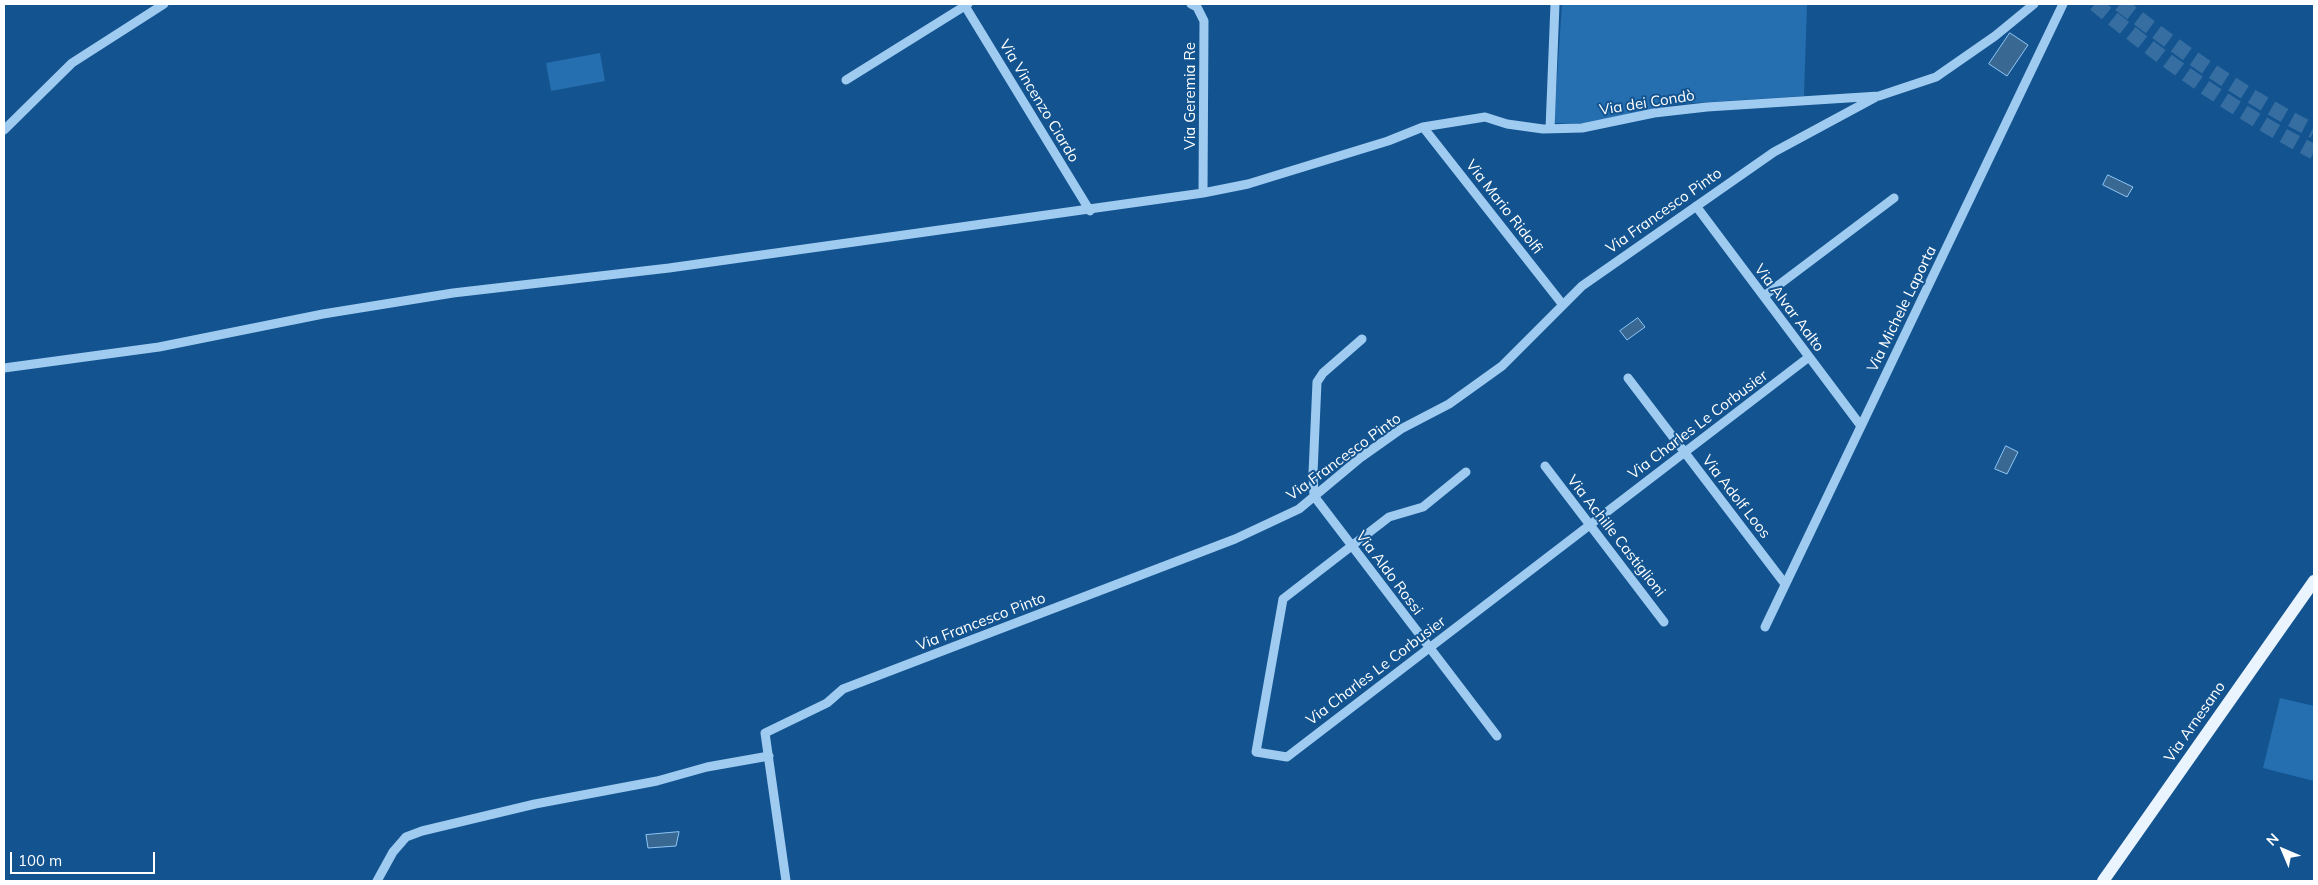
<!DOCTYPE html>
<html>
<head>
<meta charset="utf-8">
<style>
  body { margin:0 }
  #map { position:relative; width:2318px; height:885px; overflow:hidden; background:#135490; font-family:Mulish,sans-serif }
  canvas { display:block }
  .frame { position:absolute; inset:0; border:5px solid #fff; pointer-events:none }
  .north { position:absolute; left:2258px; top:825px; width:50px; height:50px; -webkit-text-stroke:4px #135490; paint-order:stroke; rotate:315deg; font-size:14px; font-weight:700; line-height:20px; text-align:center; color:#fff }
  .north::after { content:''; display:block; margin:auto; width:18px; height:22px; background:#fff; clip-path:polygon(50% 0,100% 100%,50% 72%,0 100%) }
  .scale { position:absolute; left:10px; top:852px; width:145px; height:22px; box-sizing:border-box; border:2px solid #fff; border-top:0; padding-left:6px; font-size:15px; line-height:18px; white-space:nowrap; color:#fff; -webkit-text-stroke:4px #135490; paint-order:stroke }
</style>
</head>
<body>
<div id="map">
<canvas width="2318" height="885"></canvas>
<div class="frame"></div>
<div class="north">N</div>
<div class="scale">100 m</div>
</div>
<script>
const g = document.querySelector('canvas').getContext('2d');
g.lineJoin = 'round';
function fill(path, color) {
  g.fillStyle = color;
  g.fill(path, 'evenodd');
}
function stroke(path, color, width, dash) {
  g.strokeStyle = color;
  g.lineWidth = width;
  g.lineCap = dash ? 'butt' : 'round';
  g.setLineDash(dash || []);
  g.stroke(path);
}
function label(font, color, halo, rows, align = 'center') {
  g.font = font + ' Mulish,sans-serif';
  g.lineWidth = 4;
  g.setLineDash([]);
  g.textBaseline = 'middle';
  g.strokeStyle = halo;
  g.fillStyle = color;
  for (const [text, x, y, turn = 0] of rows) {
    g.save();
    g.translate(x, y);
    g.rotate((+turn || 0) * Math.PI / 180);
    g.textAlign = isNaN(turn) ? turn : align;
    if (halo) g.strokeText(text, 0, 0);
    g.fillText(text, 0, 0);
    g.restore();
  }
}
const green = new Path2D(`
  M1562,4H1807L1804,96L1678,104L1582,124L1554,123Z
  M600,53L605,81L551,91L546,63Z
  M2280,698L2314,706V781L2263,768Z`);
const water = new Path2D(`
  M2010,33L2028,45L2007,76L1989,64Z
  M2108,175L2133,187L2127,197L2103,185Z
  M1638,318L1645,327L1627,340L1620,331Z
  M2006,446L2018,452L2007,474L1995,469Z
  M679,832L676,846L648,848L646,835Z`);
const highwayTunnel = new Path2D(`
  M2095,4C2165,62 2233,110 2314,152
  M2120,4C2183,53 2243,95 2314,131`);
const minor = new Path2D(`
  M1191,4L1197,7L1204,21L1203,193
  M965,6L1090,211
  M846,80L968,4
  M1423,127L1563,305
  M1550,129L1555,4
  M4,130L72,63L164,4
  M1696,206L1861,426
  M1764,296L1894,198
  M1362,339L1323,373L1317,382L1313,473L1314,496L1497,736
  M4,368L159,347L323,314L453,293L669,268L1203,193L1248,184L1388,141L1423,127L1485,117L1507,124L1543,129L1582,128L1654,113L1707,107L1879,96L1936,77L1995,36L2034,4
  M1628,378L1785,584
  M1545,466L1664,622
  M1466,472L1423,507L1389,517L1283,599L1256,752L1287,757L1809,357
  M1765,627L2063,4
  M377,881L393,852L406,837L422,831L535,804L657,781L707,767L769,756
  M786,881L765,733L827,703L843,689L1235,539L1299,509L1360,458L1401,429L1449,404L1502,366L1582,286L1774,152L1876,97`);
const major = new Path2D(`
  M2103,881L2314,581`);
const streetNames = [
  ["Via Geremia Re",1190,96,-90],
  ["Via Vincenzo Ciardo",1039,101,59],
  ["Via dei Condò",1647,103,-9],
  ["Via Mario Ridolfi",1504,207,52],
  ["Via Francesco Pinto",1664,211,-35],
  ["Via Alvar Aalto",1789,308,53],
  ["Via Michele Laporta",1902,309,-64],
  ["Via Charles Le Corbusier",1698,425,-37],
  ["Via Francesco Pinto",1344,457,-36],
  ["Via Adolf Loos",1736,497,52],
  ["Via Achille Castiglioni",1616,536,52],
  ["Via Aldo Rossi",1389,573,53],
  ["Via Francesco Pinto",981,622,-21],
  ["Via Charles Le Corbusier",1376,671,-37],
  ["Via Arnesano",2195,722,-55]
];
fill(green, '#256eaf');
fill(water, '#396893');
stroke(water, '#91c7f5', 1);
stroke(highwayTunnel, '#366ea1', 15, [15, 8]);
stroke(minor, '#9fcbf1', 9);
stroke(major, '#e9f4ff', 12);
label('15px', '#fff', '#135490', streetNames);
</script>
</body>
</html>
